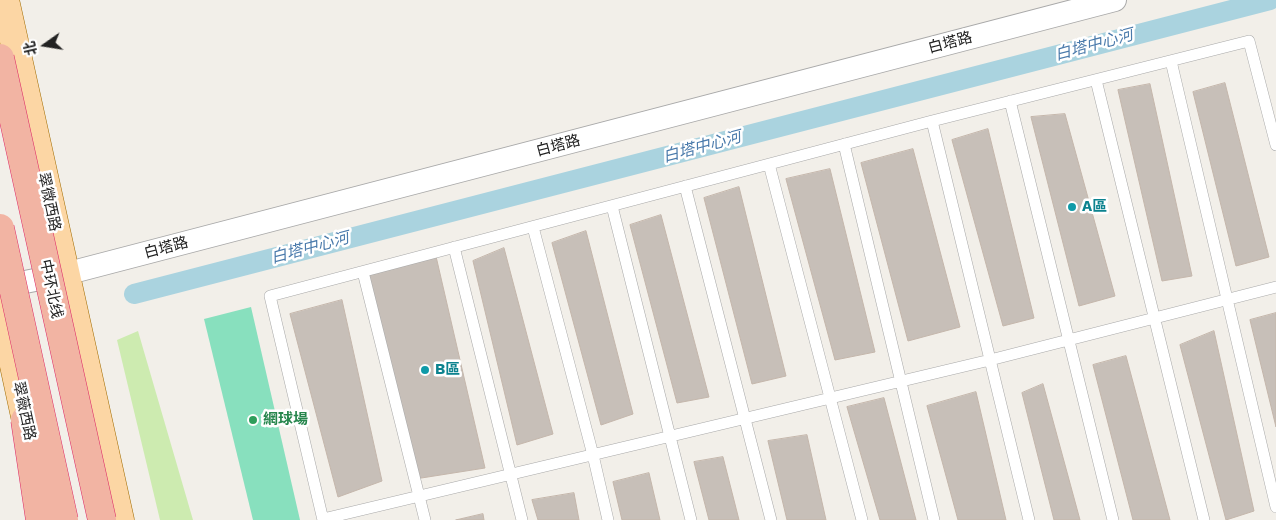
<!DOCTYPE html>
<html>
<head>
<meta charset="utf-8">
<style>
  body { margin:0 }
  #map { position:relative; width:1276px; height:520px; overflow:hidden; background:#f2efe9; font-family:"Work Sans","Noto Sans SC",sans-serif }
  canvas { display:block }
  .north { position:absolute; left:20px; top:20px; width:50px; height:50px; -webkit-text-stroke:4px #fff; paint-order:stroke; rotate:257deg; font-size:14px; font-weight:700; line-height:20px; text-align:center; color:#222 }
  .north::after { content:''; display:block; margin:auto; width:18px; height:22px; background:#222; clip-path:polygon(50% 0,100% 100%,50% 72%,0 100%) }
</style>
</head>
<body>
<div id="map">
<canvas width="1276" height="520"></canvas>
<div class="north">北</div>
</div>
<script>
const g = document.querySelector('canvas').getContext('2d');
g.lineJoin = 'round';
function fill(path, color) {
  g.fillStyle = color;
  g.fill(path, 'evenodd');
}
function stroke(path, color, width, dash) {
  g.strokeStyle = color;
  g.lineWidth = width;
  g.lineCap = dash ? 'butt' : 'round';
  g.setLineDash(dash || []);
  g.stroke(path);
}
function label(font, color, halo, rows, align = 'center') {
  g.font = font + ' "Work Sans","Noto Sans SC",sans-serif';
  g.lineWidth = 5;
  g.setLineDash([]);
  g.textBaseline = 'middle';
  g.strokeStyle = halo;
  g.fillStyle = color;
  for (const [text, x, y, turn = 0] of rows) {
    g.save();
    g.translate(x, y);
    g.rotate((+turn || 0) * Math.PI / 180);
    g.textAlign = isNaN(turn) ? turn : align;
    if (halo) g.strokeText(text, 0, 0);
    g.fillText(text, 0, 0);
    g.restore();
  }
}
const grass = new Path2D(`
  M138,331L193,520H160L117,340Z`);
const pitch = new Path2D(`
  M251,307L300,520H253L204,319Z`);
const canal = new Path2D(`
  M134,294L1270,0`);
const building = new Path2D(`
  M1225,83L1269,257L1236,266L1193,92Z
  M1150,84L1192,276L1162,281L1118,90Z
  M1065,114L1115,296L1079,306L1031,117Z
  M988,129L1034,318L1003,326L952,140Z
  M913,149L960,327L908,341L861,163Z
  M830,169L875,352L835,360L786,179Z
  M739,187L786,376L752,384L704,198Z
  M661,215L709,397L677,403L630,225Z
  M586,231L633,414L601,425L552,243Z
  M504,248L553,434L517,445L473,261Z
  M435,252L485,468L415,479L363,272Z
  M342,300L382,481L338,497L290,314Z
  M1276,313V427L1250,320Z
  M1214,331L1254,511L1226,520L1180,345Z
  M1126,356L1170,520H1133L1093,365Z
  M1043,384L1080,520H1054L1022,393Z
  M976,392L1006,520H958L927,406Z
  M884,398L916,520H880L847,407Z
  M807,435L826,520H787L768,441Z
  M723,457L739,520H709L694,462Z
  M649,473L660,520H622L613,482Z
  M574,493L579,520H538L532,500Z
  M483,514L484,520H456Z`);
const service = new Path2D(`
  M1171,61L1276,507
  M1096,80L1204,520
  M1010,101L1113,520
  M844,144L934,520
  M769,164L862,520
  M685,186L771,520
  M612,206L691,520
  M533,227L593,455L608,520
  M454,247L522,520
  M363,272L425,520
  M323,519L990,360L1276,287
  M323,520L270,296L932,121
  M1029,520L932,121L1249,41L1276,145`);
const minor = new Path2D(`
  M0,287L65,274L1115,0`);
const primary = new Path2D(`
  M5,0L120,520
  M0,301L31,444`);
const trunkBridge = new Path2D(`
  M0,58L102,520
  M0,228L64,520
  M25,420L40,520`);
const markers = [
  [1072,207,5,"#0f9aa8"],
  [425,370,5,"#0f9aa8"],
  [253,420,5,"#2e9e5b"]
];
const streetNames = [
  ["白塔路",950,43,-15],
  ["白塔路",558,146,-15],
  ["翠微西路",49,202,78],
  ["白塔路",166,248,-15],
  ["中环北线",51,289,78],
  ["翠薇西路",24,411,78]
];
const cultureNames = [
  ["A區",1082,207],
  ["B區",435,370]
];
const leisureNames = [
  ["網球場",263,420]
];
const waterNames = [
  ["白塔中心河",1094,45,-15],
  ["白塔中心河",702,147,-15],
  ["白塔中心河",310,248,-15]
];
fill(grass, '#cdebb0');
fill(pitch, '#88e0be');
stroke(canal, '#aad3df', 20);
fill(building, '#c7bfb8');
stroke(building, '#c4b6ab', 1);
stroke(service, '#a9a9a9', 12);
stroke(minor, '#a9a9a9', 24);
stroke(primary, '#a06b00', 29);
stroke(service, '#fff', 11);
stroke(minor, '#fff', 22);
stroke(primary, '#fcd6a4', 28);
stroke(trunkBridge, '#dc2a67', 29, []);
stroke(trunkBridge, '#f2b4a3', 28);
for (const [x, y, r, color] of markers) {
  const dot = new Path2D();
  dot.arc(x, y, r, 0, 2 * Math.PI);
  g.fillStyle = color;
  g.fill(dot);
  stroke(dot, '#fff', 2);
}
label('15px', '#222', '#fff', streetNames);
label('bold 15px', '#0d838f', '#fff', cultureNames, 'left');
label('bold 15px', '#27864d', '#fff', leisureNames, 'left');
label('italic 16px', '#4a7aab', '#fff', waterNames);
</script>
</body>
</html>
